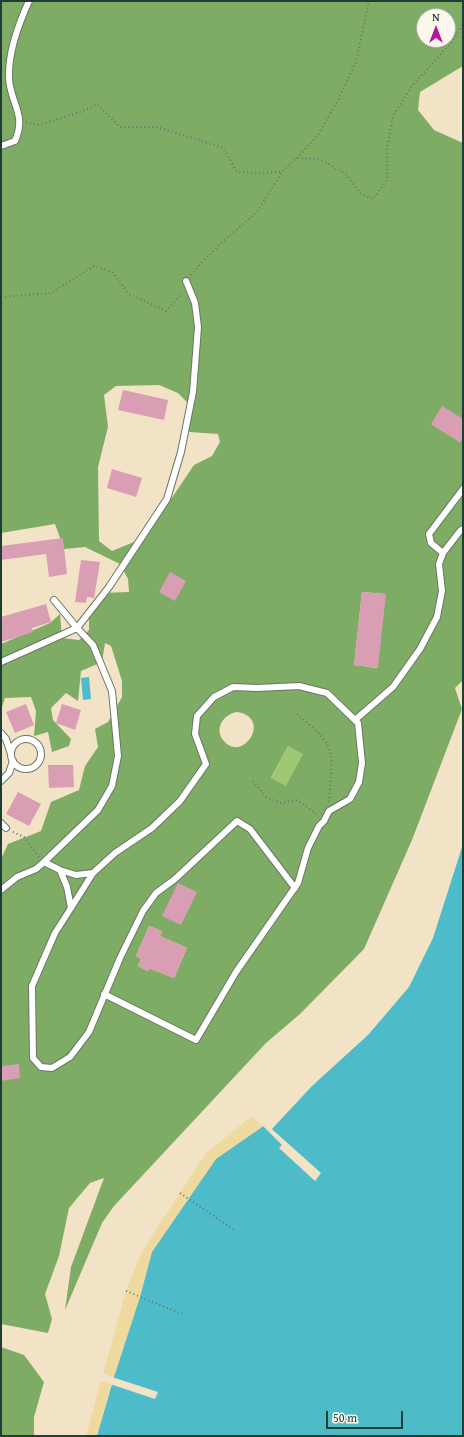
<!DOCTYPE html>
<html>
<head>
<meta charset="utf-8">
<style>
  body { margin:0 }
  #map { position:relative; width:464px; height:1437px; overflow:hidden; background:#f2e3c7; font-family:"Gentium Book Plus",serif }
  canvas { display:block }
  .frame { position:absolute; inset:0; border:2px solid #1f3d34; pointer-events:none }
  .north { position:absolute; left:416px; top:8px; width:40px; height:40px; box-sizing:border-box; background:#fbf7ec; border:1px solid #a3ada2; border-radius:50%; rotate:0deg; font-size:11px; font-weight:700; line-height:16px; text-align:center; color:#1f3d34 }
  .north::after { content:''; display:block; margin:auto; width:14px; height:18px; background:#b5179e; clip-path:polygon(50% 0,100% 100%,50% 72%,0 100%) }
  .scale { position:absolute; left:326px; top:1411px; width:77px; height:18px; box-sizing:border-box; border:2px solid #1f3d34; border-top:0; padding-left:5px; font-size:12px; line-height:14px; white-space:nowrap; color:#1f3d34; -webkit-text-stroke:3px #fbf7ec; paint-order:stroke }
</style>
</head>
<body>
<div id="map">
<canvas width="464" height="1437"></canvas>
<div class="frame"></div>
<div class="north">N</div>
<div class="scale">50 m</div>
</div>
<script>
const g = document.querySelector('canvas').getContext('2d');
g.lineJoin = 'round';
function fill(path, color) {
  g.fillStyle = color;
  g.fill(path, 'evenodd');
}
function stroke(path, color, width, dash) {
  g.strokeStyle = color;
  g.lineWidth = width;
  g.lineCap = dash ? 'butt' : 'round';
  g.setLineDash(dash || []);
  g.stroke(path);
}
const green = new Path2D(`
  M288,746L304,754L286,787L271,779Z`);
const forest = new Path2D(`
  M1,1H463V66L420,92L418,110L434,130L463,143V419L431,424L460,442L463,437V680L455,688L462,709L412,840L364,949L300,1014L266,1043L114,1206L102,1223L65,1310L71,1267L104,1178L90,1183L69,1208L59,1256L45,1294L52,1319L48,1333L1,1324V859L8,844L41,831L51,802L79,790L85,766L98,747L95,729L108,722L122,697V681L111,646L105,643L102,662L81,671L78,701L66,693L51,708L53,720L71,739L69,746L52,752L48,732L34,736L36,711L31,697L5,698L1,710V644L50,623L60,614L62,638L79,640L89,630V614L102,593L129,592L128,579L120,564L85,547L64,549L55,524L1,533ZM424,16H448V40H424ZM159,385L178,393L189,404V432L218,434L220,442L212,456L194,465L167,505L150,518L146,537L112,551L99,541L98,467L108,427L104,395L116,386ZM362,592L385,594L377,668L354,665ZM237,712C273,717 243,765 223,740C214,728 224,714 237,712ZM288,746L303,754L286,786L271,778ZM149,926L162,931L160,936L187,948L174,978L149,968L148,971L138,966L141,959L136,956Z
  M1,1347L24,1355L44,1382L34,1417V1436H1Z`);
const sand = new Path2D(`
  M252,1116L263,1127L216,1159L152,1252L140,1297L114,1377L103,1374L126,1291L141,1253L206,1153Z
  M101,1381L111,1384L97,1436H86Z`);
const water = new Path2D(`
  M89,677L91,699L83,700L81,678Z
  M463,844V1436H97L114,1377L140,1297L152,1252L216,1159L265,1125L271,1130L312,1086L368,1035L409,987L433,938Z`);
const pier = new Path2D(`
  M265,1123L321,1173L315,1181L279,1148L282,1145L262,1125Z
  M112,1377L158,1392L155,1399L110,1384Z`);
const building = new Path2D(`
  M123,390L168,400L164,420L118,410Z
  M442,406L463,419V437L460,442L431,424Z
  M112,469L142,478L136,497L107,488Z
  M63,538L67,574L49,577L46,554L1,560V546Z
  M81,560L100,562L94,598L87,597L86,603L75,602Z
  M170,572L186,581L175,601L159,592Z
  M362,592L386,594L378,668L354,665Z
  M46,604L51,622L32,628L33,632L1,642V617Z
  M26,704L34,725L15,733L6,712Z
  M62,704L81,710L75,730L56,723Z
  M48,765H73L74,787L49,788Z
  M18,792L41,804L29,826L6,814Z
  M178,883L197,892L181,925L162,916Z
  M149,926L162,931L160,936L187,948L174,978L149,968L148,971L138,966L141,959L136,956Z
  M19,1064L20,1078L1,1081V1066Z`);
const path = new Path2D(`
  M26,122L39,125L80,112L97,104L120,127H158L223,148L237,172L258,173L282,172
  M297,158L318,135L338,100L356,62L369,1
  M191,275L203,261L228,237L258,211L282,172L297,158L320,159L346,174L361,194L373,199L387,180V148L393,116L411,87L451,43L463,24
  M1,297L51,293L94,266L112,272L129,294L166,311L182,293
  M297,714C309,725 326,736 330,752C334,766 329,787 329,802
  M253,781L266,797L280,803L297,800L309,808L318,816
  M13,832L24,837L39,857
  M180,1193L234,1230
  M126,1291L182,1314`);
const service = new Path2D(`
  M1,146L15,141C27,114 10,103 9,78C8,52 18,25 29,1
  M443,553L431,543L429,534L463,489
  M1,662L77,628L109,587L167,499L181,452L193,392L198,327L195,303L186,281
  M355,720L393,687L420,649L437,617L442,591L439,564L443,553L460,531L463,529
  M1,733L6,739L11,754
  M11 754a15 15 0 1 1 30 0a15 15 0 1 1-30 0Z
  M1,781L9,773L13,761
  M1,823L6,828
  M44,862L60,870L76,875L93,873
  M60,870L67,887L71,908L55,933L32,986L33,1058L41,1067L52,1068L70,1057L89,1032L120,958L143,911L156,893L175,879L237,821L250,829L295,888
  M1,890L17,877L36,869L44,862L98,810L112,786L118,756L112,691L93,645L77,628L54,600
  M71,908L93,873L115,853L152,828L180,801L206,764L195,734L197,716L214,697L233,687L257,688L299,686L327,693L358,723L362,763L359,782L350,799L329,811L324,821L319,826L308,848L298,883L236,972L196,1040L104,994`);
fill(green, '#9ec772');
fill(forest, '#7eac64');
fill(sand, '#eeda9e');
fill(water, '#4ebbc8');
fill(pier, '#f2e3c7');
fill(building, '#d99db4');
stroke(service, '#697767', 8);
stroke(path, '#697767', 2, [1, 3]);
stroke(service, '#fff', 6);
</script>
</body>
</html>
